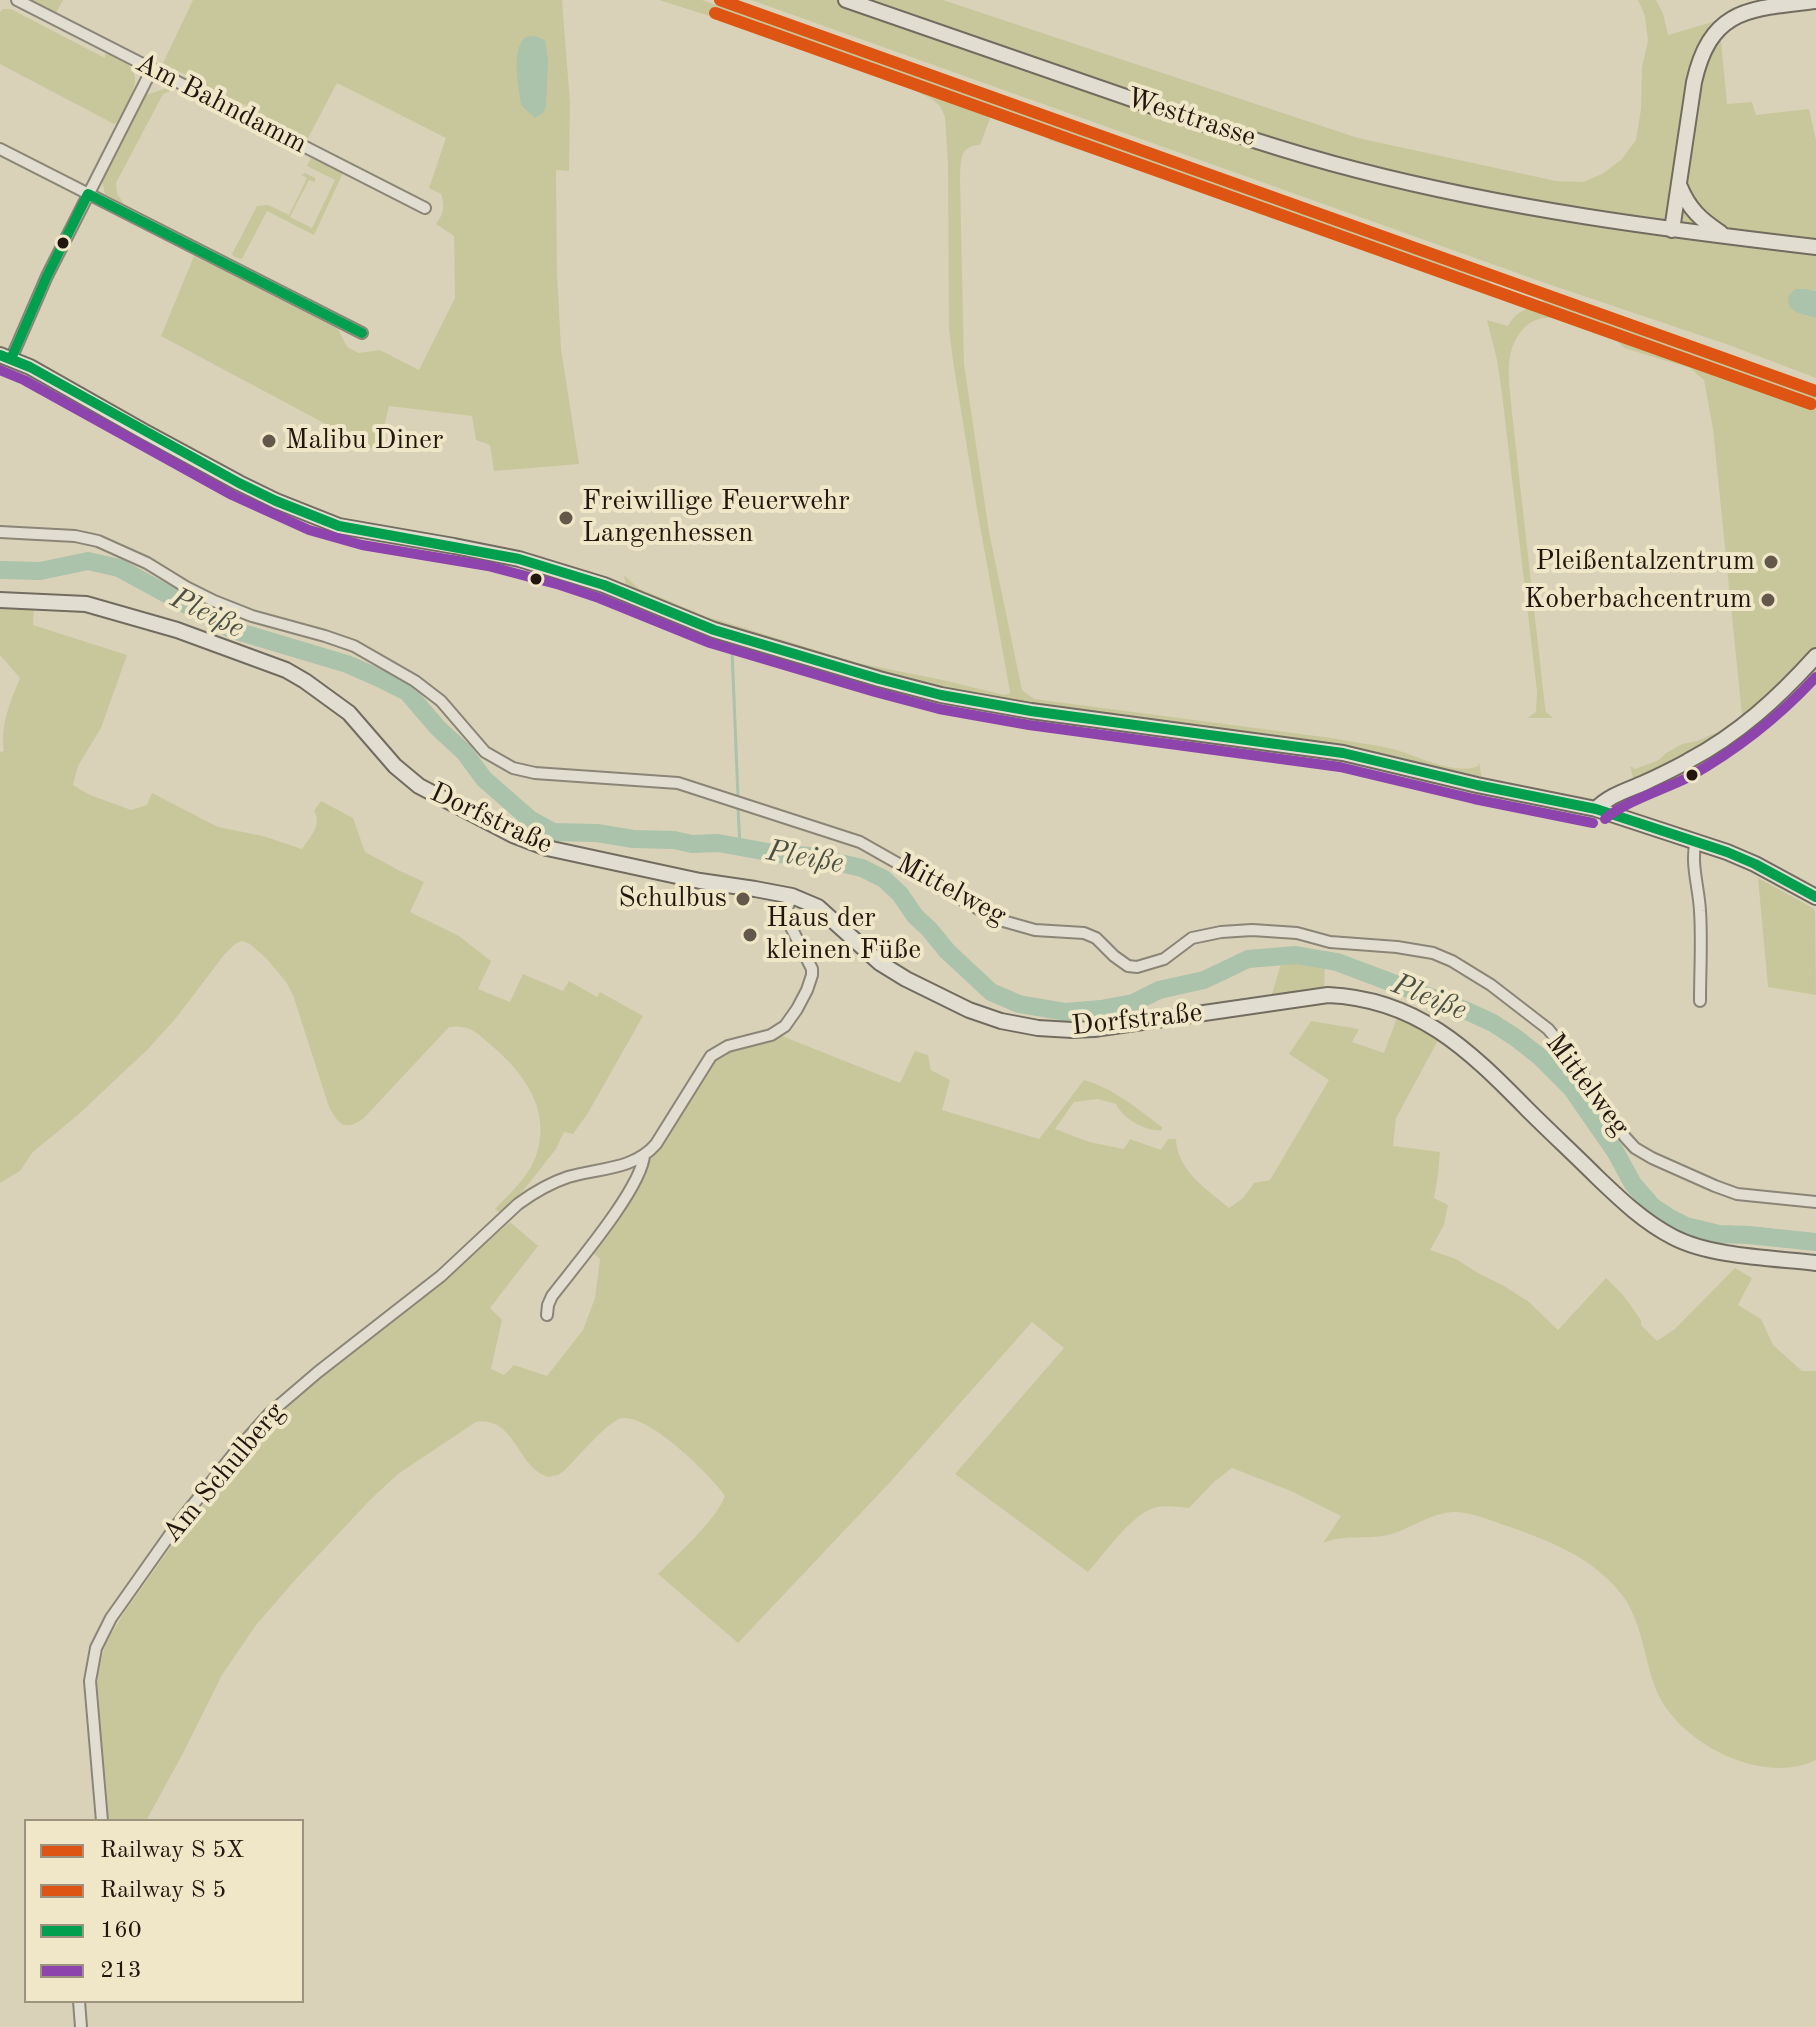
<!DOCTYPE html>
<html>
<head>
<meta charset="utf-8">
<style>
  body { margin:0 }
  #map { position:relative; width:1816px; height:2027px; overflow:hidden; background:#d9d2b8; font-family:"Old Standard TT",serif }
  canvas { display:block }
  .legend { position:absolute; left:24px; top:1819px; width:280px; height:184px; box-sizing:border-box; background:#efe7c8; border:2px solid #9d937e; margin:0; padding:10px 14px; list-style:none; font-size:24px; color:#23160f }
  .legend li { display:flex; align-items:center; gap:16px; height:40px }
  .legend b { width:40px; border:2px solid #9d937e }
</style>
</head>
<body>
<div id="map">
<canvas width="1816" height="2027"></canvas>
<ul class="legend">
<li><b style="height:10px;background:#dd5413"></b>Railway S 5X</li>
<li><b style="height:10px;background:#dd5413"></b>Railway S 5</li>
<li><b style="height:10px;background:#029f4e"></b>160</li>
<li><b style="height:10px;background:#8e44ad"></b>213</li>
</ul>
</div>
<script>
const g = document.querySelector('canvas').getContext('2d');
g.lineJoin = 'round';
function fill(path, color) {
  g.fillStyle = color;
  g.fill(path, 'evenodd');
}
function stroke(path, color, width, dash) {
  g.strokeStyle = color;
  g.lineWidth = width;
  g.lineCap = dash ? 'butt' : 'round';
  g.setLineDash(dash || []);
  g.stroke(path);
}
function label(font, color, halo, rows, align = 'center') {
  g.font = font + ' "Old Standard TT",serif';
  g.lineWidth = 8;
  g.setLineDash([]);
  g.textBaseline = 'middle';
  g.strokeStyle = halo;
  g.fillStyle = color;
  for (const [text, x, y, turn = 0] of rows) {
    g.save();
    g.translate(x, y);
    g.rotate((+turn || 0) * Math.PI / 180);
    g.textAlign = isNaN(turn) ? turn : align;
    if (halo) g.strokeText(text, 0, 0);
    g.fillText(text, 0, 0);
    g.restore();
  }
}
const green = new Path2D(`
  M25,0H63L55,15Z
  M193,0H562L570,103L569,171L556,170L557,272L561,349L579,464L494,471L490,445L476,440L472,416L389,406L378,452L161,336L194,256L231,273L338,329L347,347L359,353L380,350L419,370L455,298L454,236L436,224C444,213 445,207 441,194L429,188L446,138L337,83L308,138L163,63Z
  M659,0H702L1490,281L1487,289L1471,287L1429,269L1171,179L1049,140V132L992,113L980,145C959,145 961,162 960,179L964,364L989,532L1022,690L1034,699L1324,737C1347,741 1371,744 1393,749C1415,755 1456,776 1478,766L1479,762L1485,797L1449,786L1415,781L1413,779L1397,774L1324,759L1256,751L1066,723L1051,730L1042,731L1029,726L1018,719L965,712L892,694L777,658L719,642L629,605L624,575L638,588L705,616L858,663L943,680L1004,695L1009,694L1010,692L977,509L953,361L949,329L948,164L945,117L940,106L932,99L882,75L823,52Z
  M751,0H943L1358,138L1556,181L1583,182L1602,174L1621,160L1636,140L1641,109L1642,67L1648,41L1645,16L1638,0H1656L1663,13L1668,35L1719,20L1727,104L1752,102L1756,115L1809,109L1816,140V291L1805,289L1798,313L1816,318V378L1729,345L1548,284Z
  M3,9H11L105,58V54L107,53C151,68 134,92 117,122L114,124L0,64V12Z
  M173,86L175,89L163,94L116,183L117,194L124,204L105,194L102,181L146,95Z
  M311,158L343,173L314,235L267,211L242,259L234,257L232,254L257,206L268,205L289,215L307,178L301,175L305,173L315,178V182L309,180L290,217L312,228L335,180L307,166Z
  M1544,299L1816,396V675L1798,696L1743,741L1712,762L1637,793L1630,766L1635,769L1659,760L1666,753L1682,744L1697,741L1720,731L1742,715L1713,429L1704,380L1690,368L1624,348C1613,334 1592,329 1575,323C1556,317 1538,313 1523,329C1502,353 1510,383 1512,413L1545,707L1546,712L1553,718H1527L1536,712L1537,691L1502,394L1497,360L1487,320L1508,326C1515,313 1525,307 1540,307Z
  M0,604L34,605L33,625L127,655L101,728L78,766L73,785L90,795L131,810L147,805L152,793L218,827L263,836L302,849C309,838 323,825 314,811L321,801L353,818L365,852L400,871L424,882L410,912L459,936L491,961L478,989L510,1002L523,974L563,991L569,981L597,997L600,992L643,1016L588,1113L573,1134L564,1132L556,1149L503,1216L495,1209C512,1191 532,1174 538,1149C549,1107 522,1071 492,1046C477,1033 470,1024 449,1027L363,1119C344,1131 339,1125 329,1107L293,995L286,982L267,959L250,944L242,941L235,944L224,955L176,1018L148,1049L79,1114L33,1152L20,1171L0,1183V752L4,751C0,726 10,702 20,678L0,655Z
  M1758,878L1813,908L1815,911L1816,995L1768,987Z
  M1295,960L1325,965L1324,990L1271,997L1281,964Z
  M1399,1012L1442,1033L1396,1118L1393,1146L1440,1152L1438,1175L1434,1198L1448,1205L1444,1225L1430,1250L1456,1259L1478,1273L1504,1286L1529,1302L1558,1330L1606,1278L1623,1295L1641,1320V1325L1657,1341L1675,1329L1735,1268L1752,1278L1738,1305L1761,1319L1773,1345L1802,1371H1816V1760C1763,1786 1680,1744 1657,1692C1644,1661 1643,1623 1622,1595C1593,1557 1548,1540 1504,1525C1489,1520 1473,1513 1457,1512C1433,1511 1411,1529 1388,1535C1367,1540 1342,1534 1323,1543L1341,1516L1291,1491L1232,1468L1215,1481L1189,1508C1178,1507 1162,1504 1151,1509C1128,1519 1105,1553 1088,1572L955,1474L1064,1348L1032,1322L893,1479L738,1643L658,1574C677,1555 716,1520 725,1496C712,1476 644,1409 619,1419C605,1425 577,1458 565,1470L558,1475L548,1477C517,1467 515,1416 476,1422L398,1474L370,1500L296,1579L256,1625L222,1675L182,1755L146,1821H109L106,1785L96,1696L98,1672L105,1645L125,1611L188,1523L290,1403L312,1382L391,1324L437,1286L510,1222L538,1246L490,1308L502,1320L491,1369L504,1375L514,1365L547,1376L583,1330L595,1298L600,1259L589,1249L618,1210L675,1113L712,1057L777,1034L900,1083L915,1051L928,1055L931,1070L950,1080L942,1110L1039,1139L1084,1080C1113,1088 1138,1109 1162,1127V1130C1146,1132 1123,1119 1116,1104L1098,1099L1074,1102L1055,1129L1089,1142L1124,1149L1130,1139L1161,1150L1168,1139H1176C1177,1171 1207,1189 1229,1208L1243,1198L1254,1183L1270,1180L1329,1080L1289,1054L1311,1021L1359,1029L1352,1042L1384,1053Z`);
const water = new Path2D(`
  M535,36L545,40L548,60L546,106L543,113L535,118L521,105C519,85 510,53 525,37Z
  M1795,289H1806L1816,291V318L1798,313L1789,307L1788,297Z`);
const stream = new Path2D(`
  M732,650L738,797
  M738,808L740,846`);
const river = new Path2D(`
  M0,570L40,571L88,561L119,568L233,630L347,664L379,678L407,692L438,728L464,752L484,779L531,820L553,832L597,833L633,839L674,840L692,844L718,843L779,854L810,856L862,868L884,879L900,894L915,916L929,929L947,951L991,992L1019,1004L1066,1012L1101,1009L1133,1003L1159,990L1204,980L1248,959L1296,955L1337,962L1467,1011L1493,1023L1516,1038L1540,1057L1572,1089L1615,1151L1633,1184L1652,1206L1670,1218L1686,1226L1719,1234L1749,1235L1816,1242`);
const street = new Path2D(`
  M17,0L425,208
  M0,149L362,333
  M11,359L47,276L152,69
  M0,532L75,536L98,541L147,563L186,587L214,601L252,616L325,636L354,646L415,681L441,701L485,752L513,768L535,773L678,783L860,842L996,919L1035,930L1084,933L1096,938L1114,956L1128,966L1137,967L1164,959L1192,938L1221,932L1252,930L1297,933L1330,942L1397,947L1433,953L1452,961L1491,985L1548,1029L1563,1047L1625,1137L1635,1148L1652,1158L1715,1186L1737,1194L1816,1202
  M1696,840C1690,863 1699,888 1700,911C1702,941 1700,971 1700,1001
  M547,1315L548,1305L552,1296C574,1267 642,1188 644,1155
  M102,1821L90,1681L96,1648L111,1618L176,1526L237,1450L270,1413L318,1372L441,1276L518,1204C533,1193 550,1183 568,1177C598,1168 634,1170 656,1144L711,1056L728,1046L771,1035L785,1026L797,1009L807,990L812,975V969L789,923L787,908L792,896
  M79,2001L81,2027`);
const secondary = new Path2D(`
  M846,0C939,32 1033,65 1126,97C1202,123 1279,150 1357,170C1508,209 1661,229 1816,247
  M1680,187C1689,209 1701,220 1721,233
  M1672,230L1694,82C1711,7 1750,9 1816,1
  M0,355L30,367L143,431L239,483L276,501L339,526L454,546L519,559L604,585L714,630L879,679L941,695L1031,711L1343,753L1477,785L1596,809L1727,852L1755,864L1816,897
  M0,600L86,604L177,630L286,670L305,681L349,713L395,766L419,786L513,835L547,848L700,881L755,889L792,896L818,907L880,963L906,979L969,1010L1001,1021L1038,1028L1072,1030L1094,1029L1328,995C1417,999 1468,1049 1527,1109C1550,1132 1574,1154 1597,1177C1621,1200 1644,1222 1673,1237C1711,1257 1773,1258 1816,1263
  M1596,809C1610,795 1626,791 1644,783C1659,776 1674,769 1688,761C1739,734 1778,698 1816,656`);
const bus1 = new Path2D(`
  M0,355L30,367L239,483L276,501L339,526L519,559L604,585L714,630L879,679L941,695L1031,711L1343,753L1477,785L1596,809L1727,852L1755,864L1816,897
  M11,359L47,276L88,194L362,333`);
const bus2 = new Path2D(`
  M0,370L24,380L232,495L309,530L362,545L488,566L560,585L599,598L710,643L875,692L939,709L1029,725L1340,767L1474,799L1593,823
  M1605,819C1626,801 1663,790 1689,777C1737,750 1779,717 1816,677`);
const rail1 = new Path2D(`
  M720,0L1816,391`);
const rail2 = new Path2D(`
  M715,13L1811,404`);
const markers = [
  [63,243,7,"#23160f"],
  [269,441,8,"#63584a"],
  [566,518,8,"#63584a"],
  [1771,562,8,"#63584a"],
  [536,579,7,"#23160f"],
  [1768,600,8,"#63584a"],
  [1692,775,7,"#23160f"],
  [743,899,8,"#63584a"],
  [750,935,8,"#63584a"]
];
const streetNames = [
  ["Am Bahndamm",221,104,27],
  ["Westtrasse",1191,118,18],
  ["Dorfstraße",491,819,25],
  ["Mittelweg",951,890,28],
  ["Dorfstraße",1137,1020,-6],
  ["Mittelweg",1587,1085,53],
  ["Am Schulberg",224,1473,-50]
];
const poiNames = [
  ["Malibu Diner",285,441],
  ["Freiwillige Feuerwehr",582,502],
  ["Langenhessen",582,534],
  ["Pleißentalzentrum",1755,562,"right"],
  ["Koberbachcentrum",1752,600,"right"],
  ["Schulbus",727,899,"right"],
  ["Haus der",766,919],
  ["kleinen Füße",766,951]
];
const waterNames = [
  ["Pleiße",207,614,26],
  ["Pleiße",805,858,10],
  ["Pleiße",1429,998,22]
];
fill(green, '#c8c79c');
fill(water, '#abc2ab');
stroke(stream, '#abc2ab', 3);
stroke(river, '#abc2ab', 18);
stroke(street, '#8a8576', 14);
stroke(secondary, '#716c5f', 18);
stroke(street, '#e1ded1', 10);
stroke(secondary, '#e1ded1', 14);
stroke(bus1, '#029f4e', 10);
stroke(bus2, '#8e44ad', 10);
stroke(rail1, '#dd5413', 12);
stroke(rail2, '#dd5413', 12);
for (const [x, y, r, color] of markers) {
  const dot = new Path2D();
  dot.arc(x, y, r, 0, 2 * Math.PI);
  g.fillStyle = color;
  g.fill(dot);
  stroke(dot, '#efe7c8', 3);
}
label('28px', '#23160f', '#efe7c8', streetNames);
label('28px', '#23160f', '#efe7c8', poiNames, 'left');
label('italic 30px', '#4c5044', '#efe7c8', waterNames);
</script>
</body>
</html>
